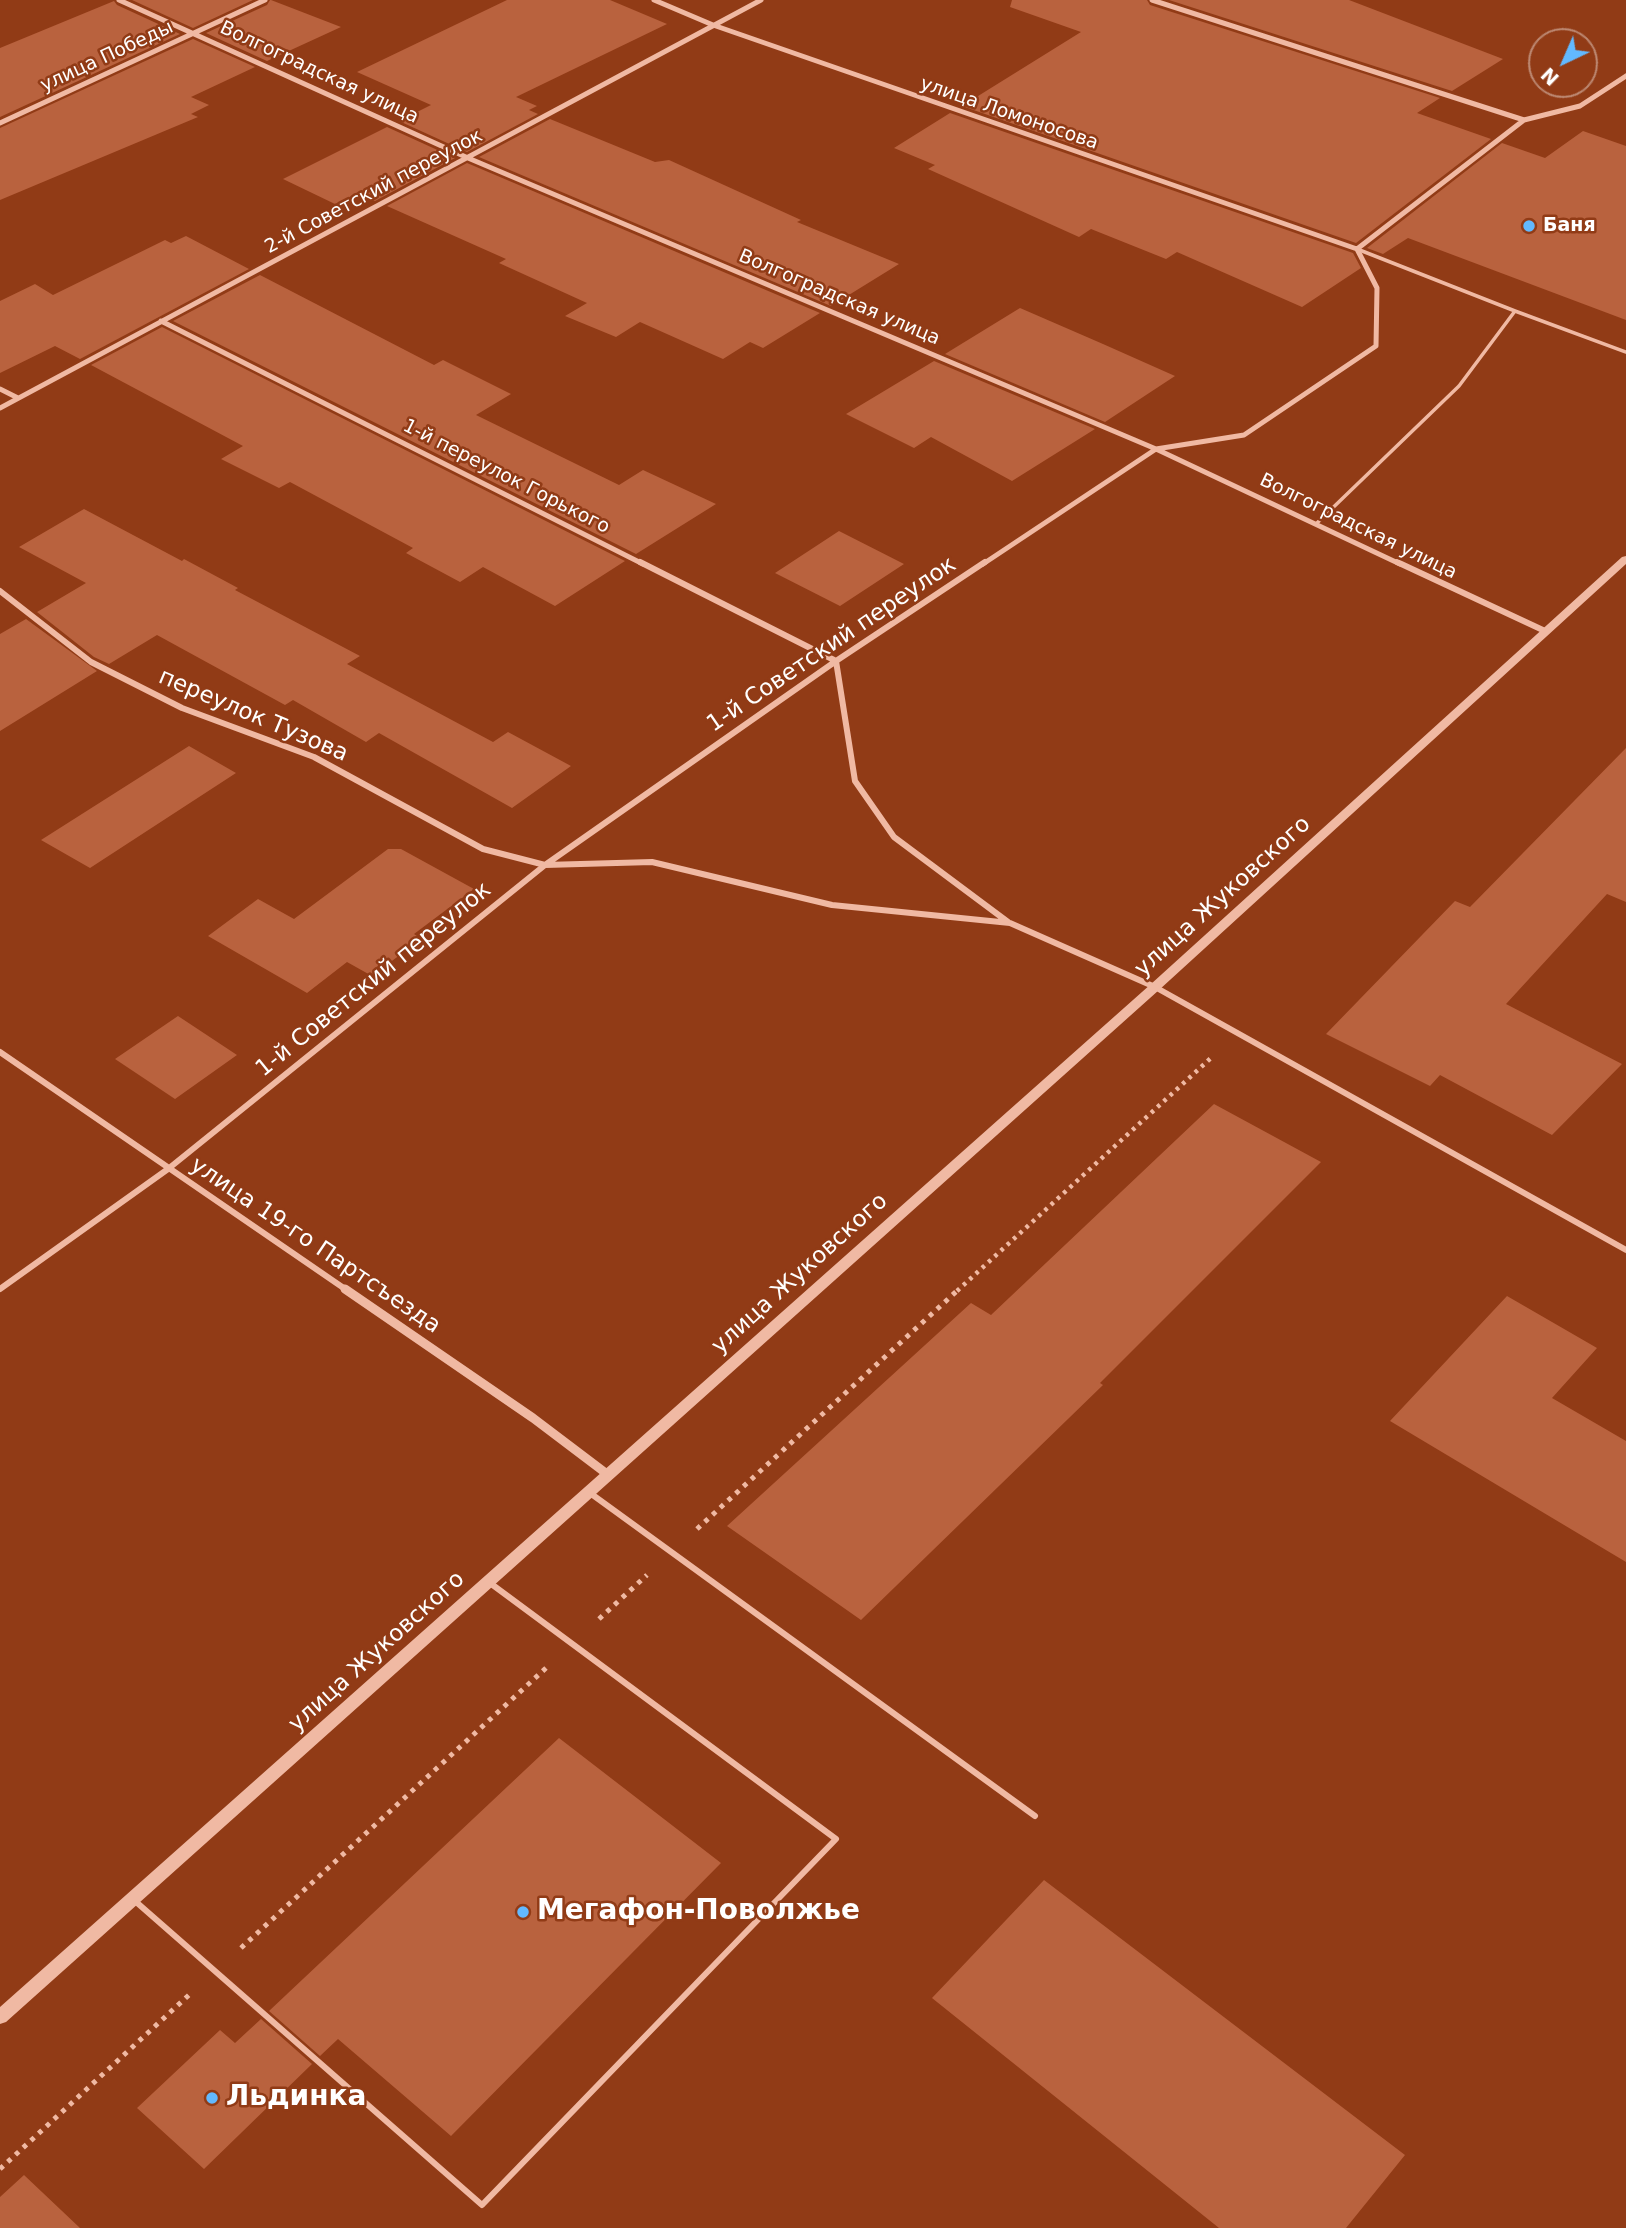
<!DOCTYPE html>
<html>
<head>
<meta charset="utf-8">
<style>
  body { margin:0 }
  #map { position:relative; width:1626px; height:2228px; overflow:hidden; background:#913b16; font-family:"DejaVu Sans",sans-serif }
  canvas { display:block }
  .north { position:absolute; left:1528px; top:28px; width:70px; height:70px; box-sizing:border-box; background:#913b16; border:2px solid #bd8973; border-radius:50%; rotate:224deg; font-size:19px; font-weight:700; line-height:28px; text-align:center; color:#fff }
  .north::after { content:''; display:block; margin:auto; width:24px; height:32px; background:#62b9ff; clip-path:polygon(50% 0,100% 100%,50% 72%,0 100%) }
</style>
</head>
<body>
<div id="map">
<canvas width="1626" height="2228"></canvas>
<div class="north">N</div>
</div>
<script>
const g = document.querySelector('canvas').getContext('2d');
g.lineJoin = 'round';
function fill(path, color) {
  g.fillStyle = color;
  g.fill(path, 'evenodd');
}
function stroke(path, color, width, dash) {
  g.strokeStyle = color;
  g.lineWidth = width;
  g.lineCap = dash ? 'butt' : 'round';
  g.setLineDash(dash || []);
  g.stroke(path);
}
function label(font, color, halo, rows, align = 'center') {
  g.font = font + ' "DejaVu Sans",sans-serif';
  g.lineWidth = 5;
  g.setLineDash([]);
  g.textBaseline = 'middle';
  g.strokeStyle = halo;
  g.fillStyle = color;
  for (const [text, x, y, turn = 0] of rows) {
    g.save();
    g.translate(x, y);
    g.rotate((+turn || 0) * Math.PI / 180);
    g.textAlign = isNaN(turn) ? turn : align;
    if (halo) g.strokeText(text, 0, 0);
    g.fillText(text, 0, 0);
    g.restore();
  }
}
const building = new Path2D(`
  M132,0H253L193,28Z
  M270,0H271L341,27L267,61L206,33L267,5Z
  M507,0H610L667,24L516,97L537,106L529,110L538,114L467,152L399,121L431,105L357,72Z
  M1012,0H1147L1150,5L1440,98L1417,113L1491,139L1356,243L962,106L1081,32L1010,7Z
  M1169,0H1349L1503,59L1452,91Z
  M114,1L117,5L180,34L0,117V48Z
  M193,39L255,67L191,97L209,105L191,114L198,117L0,200V128Z
  M950,113L1353,253L1361,268L1302,307L1177,252L1166,259L1091,229L1079,237L928,169L935,165L894,148Z
  M550,119L655,162L669,160L801,220L797,222L899,264L831,306L479,157Z
  M387,127L455,158L375,201L358,193L335,204L283,179Z
  M1583,131L1626,146V320L1408,238L1383,254L1367,248L1502,143L1545,158Z
  M467,163L820,313L763,348L750,342L723,359L640,322L616,337L565,316L587,303L499,263L506,259L387,206Z
  M186,236L249,269L80,359L55,346L0,373V301L35,284L53,295L165,240L171,243Z
  M260,275L434,365L443,360L511,394L476,415L619,485L643,470L716,504L636,554L173,321Z
  M1020,308L1103,344L1175,376L1105,422L945,354Z
  M162,327L625,561L555,606L483,567L460,582L406,553L413,548L290,482L279,488L221,459L243,446L91,365Z
  M934,361L1095,429L1012,481L931,437L914,448L846,414Z
  M84,509L182,561L184,559L238,588L235,590L360,656L347,664L493,742L508,732L571,766L512,808L379,733L366,742L293,700L285,705L157,635L109,664L94,657L37,612L86,583L19,547Z
  M839,531L904,564L840,606L775,573Z
  M26,619L97,671L0,731V634Z
  M189,746L236,773L90,868L41,840Z
  M1626,748V902L1607,894L1506,1004L1622,1064L1552,1135L1440,1075L1430,1086L1326,1034L1455,901L1470,907Z
  M388,849H401L474,889L414,934L421,939L372,976L347,962L307,993L208,936L258,899L294,919Z
  M178,1016L237,1055L175,1099L115,1059Z
  M1214,1104L1321,1162L1100,1383L1103,1385L861,1620L727,1526L971,1303L991,1315Z
  M1507,1296L1597,1348L1552,1398L1626,1441V1562L1390,1421Z
  M559,1738L721,1863L451,2136L338,2039L320,2056L269,2011Z
  M1044,1880L1405,2155L1346,2228H1219L932,1998Z
  M261,2019L312,2064L204,2169L137,2108L220,2030L235,2043Z
  M24,2175L80,2228H0V2197Z`);
const pathFar1 = new Path2D(`
  M957,1291L1212,1057`);
const path = new Path2D(`
  M697,1529L959,1289
  M599,1619L647,1575
  M241,1948L546,1668
  M0,2169L190,1994`);
const serviceFar1 = new Path2D(`
  M1515,311L1626,352
  M1317,523L1459,386L1515,311L1357,249`);
const service = new Path2D(`
  M590,1493L1035,1816
  M135,1901L482,2205L836,1839L490,1583`);
const minorFar2 = new Path2D(`
  M119,0L468,158L1156,449L1400,564
  M654,0L713,25L1357,249
  M1152,0L1524,120
  M0,123L265,0
  M161,321L643,564
  M0,389L18,398
  M0,408L761,0
  M983,564L1156,449L1244,435L1376,346L1377,288L1357,249L1524,120L1580,106L1626,76`);
const minorFar1 = new Path2D(`
  M640,562L836,661L855,781L894,837L1008,922
  M1397,562L1545,631
  M0,591L91,662L182,708L314,757L483,849L545,865L652,862L832,905L1010,923L1155,987L1626,1250
  M0,1052L348,1291
  M0,1289L168,1169L545,865L836,661L985,562`);
const minor = new Path2D(`
  M345,1289L533,1418L607,1474`);
const tertiary = new Path2D(`
  M1626,556V564L1159,990L6,2022L0,2024V2007L1151,984L1622,557Z`);
const markers = [
  [1529,226,7,"#62b9ff"],
  [523,1912,7,"#62b9ff"],
  [212,2098,7,"#62b9ff"]
];
const farStreetnames = [
  ["улица Победы",107,57,-25],
  ["Волгоградская улица",319,73,25],
  ["улица Ломоносова",1009,114,19],
  ["2-й Советский переулок",374,192,-28],
  ["Волгоградская улица",839,298,23],
  ["1-й переулок Горького",506,477,27],
  ["Волгоградская улица",1358,527,26]
];
const farPoinames = [
  ["Баня",1543,226]
];
const streetNames = [
  ["1-й Советский переулок",832,645,-34],
  ["переулок Тузова",253,716,23],
  ["улица Жуковского",1223,897,-42],
  ["1-й Советский переулок",374,980,-39],
  ["улица 19-го Партсъезда",315,1246,34],
  ["улица Жуковского",800,1274,-42],
  ["улица Жуковского",377,1652,-42]
];
const nearPoinames = [
  ["Мегафон-Поволжье",537,1912],
  ["Льдинка",226,2098]
];
fill(building, '#b9623e');
stroke(pathFar1, '#f0b9a3', 4.5, [3.5, 5]);
stroke(path, '#f0b9a3', 5, [4.5, 6]);
stroke(serviceFar1, '#f0b9a3', 3.5);
stroke(service, '#f0b9a3', 6);
stroke(minorFar2, '#f0b9a3', 5);
stroke(minorFar1, '#f0b9a3', 6);
stroke(minor, '#f0b9a3', 9);
fill(tertiary, '#f0b9a3');
for (const [x, y, r, color] of markers) {
  const dot = new Path2D();
  dot.arc(x, y, r, 0, 2 * Math.PI);
  g.fillStyle = color;
  g.fill(dot);
  stroke(dot, '#913b16', 2.5);
}
label('19px', '#fff', '#913b16', farStreetnames);
label('bold 19px', '#fff', '#913b16', farPoinames, 'left');
label('23px', '#fff', '#913b16', streetNames);
label('bold 28px', '#fff', '#913b16', nearPoinames, 'left');
</script>
</body>
</html>
